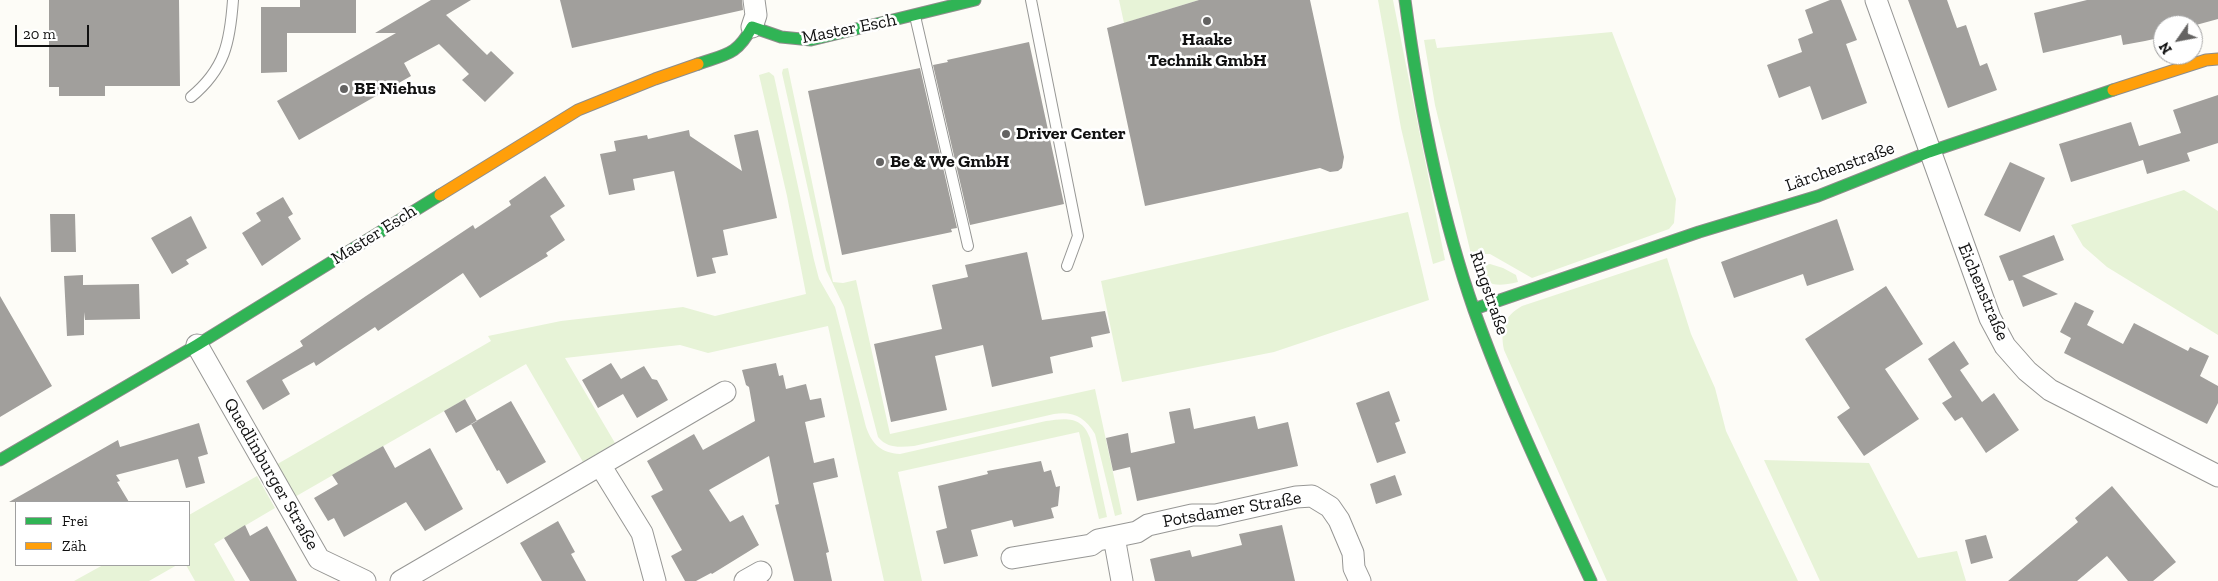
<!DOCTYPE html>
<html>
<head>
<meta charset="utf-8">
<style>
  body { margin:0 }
  #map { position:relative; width:2218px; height:581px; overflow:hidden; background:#fdfcf7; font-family:"Zilla Slab",serif }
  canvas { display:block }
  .legend { position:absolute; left:15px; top:501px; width:175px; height:65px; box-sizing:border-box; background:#fff; border:1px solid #a0a0a0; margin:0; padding:6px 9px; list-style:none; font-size:15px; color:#111 }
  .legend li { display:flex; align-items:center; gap:10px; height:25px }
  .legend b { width:25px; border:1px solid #a0a0a0 }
  .north { position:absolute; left:2153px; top:15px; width:50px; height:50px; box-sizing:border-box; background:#fff; border:1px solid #a0a0a0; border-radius:50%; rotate:237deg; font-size:14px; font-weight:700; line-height:20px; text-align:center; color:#111 }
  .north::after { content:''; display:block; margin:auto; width:18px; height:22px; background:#646362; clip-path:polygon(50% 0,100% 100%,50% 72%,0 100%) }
  .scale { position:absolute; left:15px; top:25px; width:74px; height:22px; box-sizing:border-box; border:2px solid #111; border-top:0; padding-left:6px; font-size:15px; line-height:18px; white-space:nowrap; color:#111; -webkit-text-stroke:4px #fff; paint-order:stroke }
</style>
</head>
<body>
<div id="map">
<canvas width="2218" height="581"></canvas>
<ul class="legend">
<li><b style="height:6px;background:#30b455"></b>Frei</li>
<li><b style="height:6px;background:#ff9f0a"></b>Zäh</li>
</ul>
<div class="north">N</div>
<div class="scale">20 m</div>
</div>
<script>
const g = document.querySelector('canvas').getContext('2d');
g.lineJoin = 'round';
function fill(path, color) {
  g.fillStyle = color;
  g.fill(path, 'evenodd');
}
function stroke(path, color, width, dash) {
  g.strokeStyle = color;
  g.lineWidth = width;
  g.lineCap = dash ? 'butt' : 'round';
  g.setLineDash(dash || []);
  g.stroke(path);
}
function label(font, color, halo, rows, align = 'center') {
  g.font = font + ' "Zilla Slab",serif';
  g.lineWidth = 5;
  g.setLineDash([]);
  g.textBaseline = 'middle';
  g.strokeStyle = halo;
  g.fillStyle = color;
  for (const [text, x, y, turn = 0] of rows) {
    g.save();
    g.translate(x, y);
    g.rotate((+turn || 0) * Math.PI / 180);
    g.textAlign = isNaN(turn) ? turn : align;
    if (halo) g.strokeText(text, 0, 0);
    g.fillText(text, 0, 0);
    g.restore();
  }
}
const green = new Path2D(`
  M1119,0H1199L1124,23Z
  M1378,0H1393L1445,260L1433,264L1401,128Z
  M1612,32L1676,199L1674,223L1669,229L1532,278L1490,254H1471L1435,105L1424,40L1435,39L1437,48Z
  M788,68L833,282L843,283L856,280L890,434L1095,389L1122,514L1115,516L1095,434C1085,417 1073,411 1054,414L914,446C900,447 888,449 878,437L844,307L826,270L782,73L783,69Z
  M769,72L774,76L814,260L819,279L835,307L866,427C872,444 881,453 900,454L1046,421C1066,418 1082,416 1090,438L1107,517L1099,519L1079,432L898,472L922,581H884L828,326L708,353L680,345L565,358L615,443L583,462L526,364L293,498L274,466L491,341L488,336L561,321L683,307L715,316L806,294L787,196L759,75Z
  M2184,190L2218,211V335L2107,267L2083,246L2071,225Z
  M1408,212L1429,300L1274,352L1122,382L1101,281Z
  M1667,258L1691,334L1715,388L1726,431L1798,581H1607L1504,350C1500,330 1504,316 1522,306Z
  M1490,264L1503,268L1516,275L1518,282C1496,287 1488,287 1474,268Z
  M1764,460L1869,463L1918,558L1957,551L1966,581H1820Z
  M257,476L275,508L214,544L235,581H195L186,565H189V515Z
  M103,565H177L149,581H74Z`);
const building = new Path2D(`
  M49,0H179L180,86H105V96H59V87H49Z
  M300,0H356V33H287V72L261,73V7H300Z
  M431,0H471L446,15L487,55L491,51L514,73L485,102L462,80L469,74L439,44L404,63L411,76L299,140L277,101L396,33H375Z
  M560,0H742L743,10L572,48Z
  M1199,0H1310L1344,157L1342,168L1338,171L1330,172L1320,168L1145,206L1107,28Z
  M1830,0H1841L1857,40L1846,44L1867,103L1822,120L1810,86L1779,98L1767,65L1802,52L1798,39L1813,33L1805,10Z
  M1908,0H1947L1957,28L1966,25L1980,66L1987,63L1997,90L1948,108Z
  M2087,0H2218V19L2196,25L2197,29L2193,30V25H2163V37L2145,41L2123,45L2121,35L2043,53L2034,13Z
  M1029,42L1064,204L970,225L933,65L948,62L947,60Z
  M920,68L957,228L951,229L952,232L842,255L808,91Z
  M2218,95V143L2187,153L2190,161L2147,174L2143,160L2071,182L2059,144L2131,122L2139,146L2181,133L2173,110Z
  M689,130L690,136L742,171L734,135L758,130L777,218L723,230L728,255L712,258L716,273L697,277L674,171L633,179L635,190L609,195L600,154L616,151L614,141L647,135L648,139Z
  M2010,162L2045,178L2020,232L1984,215Z
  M545,176L565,206L550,216L565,240L546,253L548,256L480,298L463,273L378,331L375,327L316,366L314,362L282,380L290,394L263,410L246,381L303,346L300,341L366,296L473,225L475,229L511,205L509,201Z
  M283,197L293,214L288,217L301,239L262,266L242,233L261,221L256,213Z
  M50,214H75L76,252H51Z
  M191,216L207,248L186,260L189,264L172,274L151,238Z
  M1837,219L1854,270L1807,286L1803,274L1734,298L1721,262Z
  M2054,235L2064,260L2022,276L2058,294L2023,307L2013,280L2009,281L1999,256Z
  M1027,252L1042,320L1105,311L1110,333L1091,337L1093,347L1050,357L1053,373L992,387L983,345L935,356L947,410L891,422L874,344L942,329L932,285L968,277L965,265Z
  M83,275V285L139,284L140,319L85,320L84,312V335L67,336L64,276Z
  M1886,286L1923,344L1885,369L1919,419L1864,456L1837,417L1850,408L1805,339Z
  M0,296L52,386L0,417Z
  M2075,302L2094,311L2087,325L2123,344L2134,323L2188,351L2190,347L2209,356L2200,376L2218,386V403L2207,424L2064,353L2071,338L2060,332Z
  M1954,341L1969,364L1960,370L1982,402L1994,393L2019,430L1986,453L1962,417L1955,421L1942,403L1952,397L1928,359Z
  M611,363L621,379L644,366L652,379L657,380L668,400L637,418L623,394L598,408L582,380Z
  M776,363L779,376L783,375L786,389L806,384L810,400L821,398L825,417L805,422L814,463L834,458L838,477L813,483L829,552L826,553L832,581H794L775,505L779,504L769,456L709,490L730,522L743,515L759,545L712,574L711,573L696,581H685L671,556L682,550L651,496L663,490L647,461L694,434L703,450L755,421L749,387L746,385L742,370Z
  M1389,391L1400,421L1395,423L1406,453L1377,463L1356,403Z
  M465,399L477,421L456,433L444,411Z
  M511,401L546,462L507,484L499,470L497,471L471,424Z
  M1190,408L1194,429L1255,416L1258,429L1288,422L1298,466L1137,501L1130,467L1113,471L1106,438L1128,433L1131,453L1175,443L1169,412Z
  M199,423L208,454L198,457L205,483L186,488L178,459L116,475L120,481L117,482L129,502H9L118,440L120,447Z
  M383,446L395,468L430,448L463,509L425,531L406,502L344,537L334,518L328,521L314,498L338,484L332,475Z
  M1041,461L1044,472L1051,470L1056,487L1060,486L1058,506L1051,508L1054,518L1014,527L1012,520L971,530L978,556L944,564L936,531L947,528L938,486L988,474L987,471Z
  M1395,475L1402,495L1376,504L1370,484Z
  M2112,486L2176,562L2153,581H2128L2107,556L2077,581H2008L2078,522L2075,518Z
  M558,521L575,552L571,554L586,581H542L520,543Z
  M245,525L250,536L267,526L297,581H250L224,538Z
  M1282,525L1295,581H1155L1150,559L1190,550L1192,557L1242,545L1239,534Z
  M1986,535L1993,558L1971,564L1965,540Z`);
const lane = new Path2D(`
  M1031,0L1078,236L1067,266
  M915,16L968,246
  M191,97C225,69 230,42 233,0`);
const street = new Path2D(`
  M1876,0L1990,318L2005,346L2027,371L2050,390L2218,476
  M752,27L756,15L754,0
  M197,345L319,559L365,581
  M600,465L725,392
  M1114,537L1122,581
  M1012,558L1091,545L1098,540L1137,532L1148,525L1192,515H1216L1296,497L1312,496L1330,507L1339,520L1353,553L1354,568L1360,581
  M401,581L600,465L642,533L655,581
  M745,581L761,572`);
const fast = new Path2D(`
  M1405,0C1419,105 1439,210 1474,310C1507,403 1550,492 1591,581
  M698,64C727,54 737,55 752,27L781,37L811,40L975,0
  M1474,309L1699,232L1818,196L1929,152L2113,90
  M0,460L197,345L440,195`);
const slow = new Path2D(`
  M2113,90L2206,60L2218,59
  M440,195L578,110L655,79L698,64`);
const markers = [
  [1207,21,5,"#646362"],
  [344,89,5,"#646362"],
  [1006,134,5,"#646362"],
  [880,162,5,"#646362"]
];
const streetNames = [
  ["Master Esch",849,29,-11],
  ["Lärchenstraße",1840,167,-20],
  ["Master Esch",374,235,-32],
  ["Eichenstraße",1983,292,67],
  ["Ringstraße",1489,293,71],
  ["Quedlinburger Straße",271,474,60],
  ["Potsdamer Straße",1232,510,-10]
];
const poiNames = [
  ["Haake",1207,40,"center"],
  ["Technik GmbH",1207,61,"center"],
  ["BE Niehus",354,89],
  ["Driver Center",1016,134],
  ["Be & We GmbH",890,162]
];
fill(green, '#e7f3d7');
fill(building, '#a19f9c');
stroke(lane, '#979795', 12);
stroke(street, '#979795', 23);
stroke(fast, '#8e8d8b', 13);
stroke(slow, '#8e8d8b', 13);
stroke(lane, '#fffffe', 10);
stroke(street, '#fffffe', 21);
stroke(fast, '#30b455', 11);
stroke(slow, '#ff9f0a', 11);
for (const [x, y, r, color] of markers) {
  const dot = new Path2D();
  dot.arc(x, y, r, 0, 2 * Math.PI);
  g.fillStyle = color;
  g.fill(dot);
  stroke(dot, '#fff', 2);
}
label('18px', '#111', '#fff', streetNames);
label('bold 18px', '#111', '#fff', poiNames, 'left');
</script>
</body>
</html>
